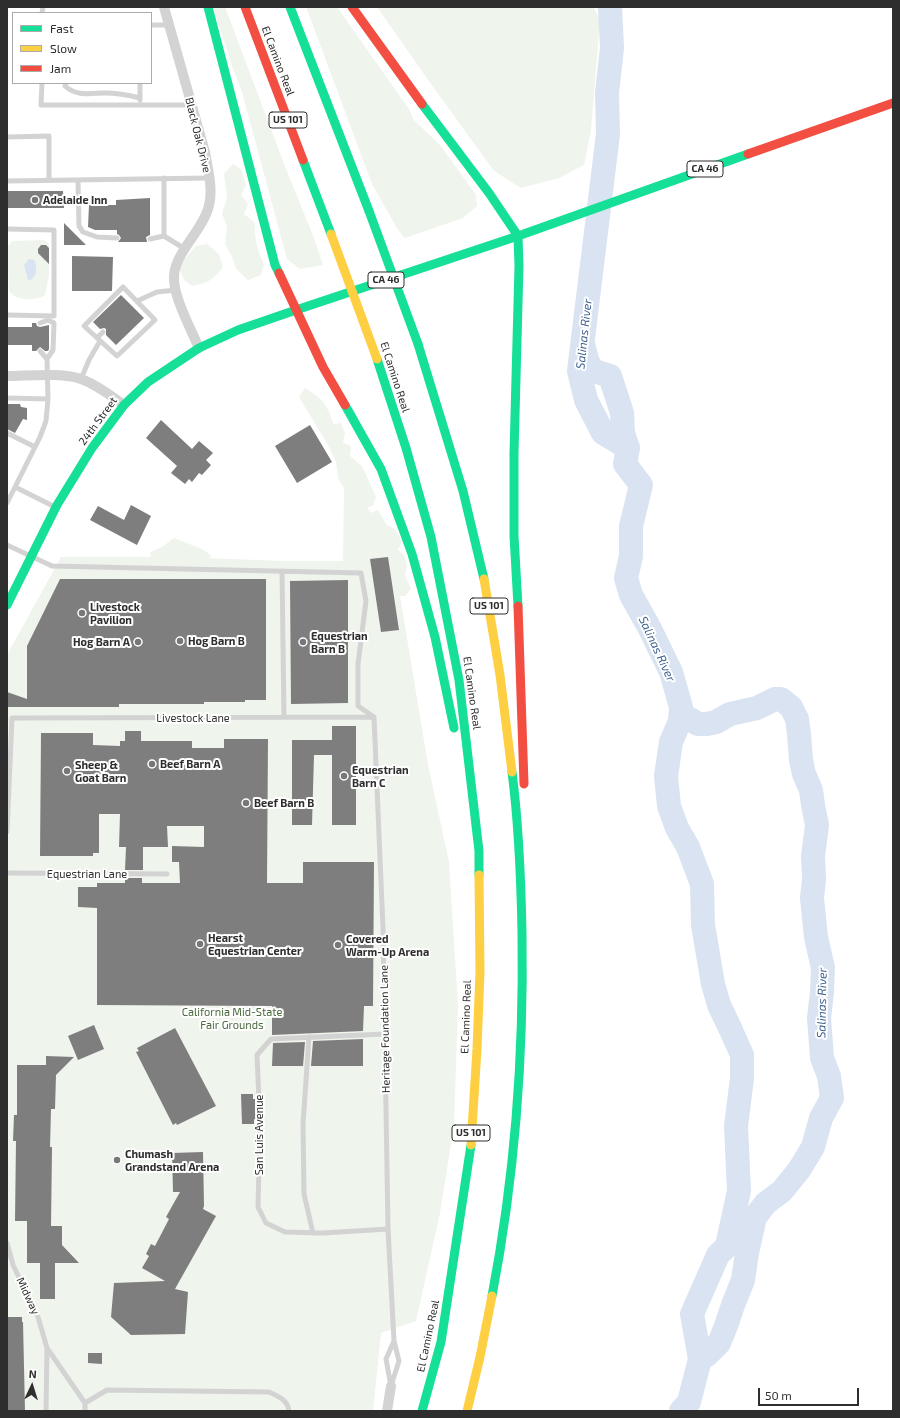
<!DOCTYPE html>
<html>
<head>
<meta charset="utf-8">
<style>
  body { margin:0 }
  #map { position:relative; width:900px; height:1418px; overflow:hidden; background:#fff; font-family:"Exo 2",sans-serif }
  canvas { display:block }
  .frame { position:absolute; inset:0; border:8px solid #2e2e2e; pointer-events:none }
  .legend { position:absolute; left:12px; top:12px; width:140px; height:72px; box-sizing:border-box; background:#fff; border:1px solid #ababab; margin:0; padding:5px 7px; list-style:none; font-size:12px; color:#2e2e2e }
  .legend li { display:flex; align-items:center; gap:8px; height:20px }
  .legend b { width:20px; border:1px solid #ababab }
  .north { position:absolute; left:12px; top:1366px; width:40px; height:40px; -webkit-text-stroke:3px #fff; paint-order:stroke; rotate:4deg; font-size:11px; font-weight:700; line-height:16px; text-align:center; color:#2e2e2e }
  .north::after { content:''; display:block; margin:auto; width:14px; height:18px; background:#2e2e2e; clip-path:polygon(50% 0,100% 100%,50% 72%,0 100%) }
  .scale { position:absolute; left:758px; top:1388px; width:101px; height:18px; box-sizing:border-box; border:2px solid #2e2e2e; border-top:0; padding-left:5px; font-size:12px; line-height:14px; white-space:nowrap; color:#2e2e2e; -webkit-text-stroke:3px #fff; paint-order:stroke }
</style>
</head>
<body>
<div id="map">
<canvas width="900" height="1418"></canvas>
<div class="frame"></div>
<ul class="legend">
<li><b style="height:5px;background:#16e098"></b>Fast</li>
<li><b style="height:5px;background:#ffcf43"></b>Slow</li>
<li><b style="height:5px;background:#f24e42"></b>Jam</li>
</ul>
<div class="north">N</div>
<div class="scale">50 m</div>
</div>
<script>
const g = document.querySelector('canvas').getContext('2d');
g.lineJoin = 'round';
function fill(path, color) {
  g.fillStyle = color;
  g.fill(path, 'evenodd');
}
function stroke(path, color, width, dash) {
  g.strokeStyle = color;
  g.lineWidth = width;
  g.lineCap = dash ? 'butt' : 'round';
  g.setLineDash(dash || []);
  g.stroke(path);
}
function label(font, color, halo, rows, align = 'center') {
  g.font = font + ' "Exo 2",sans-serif';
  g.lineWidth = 4;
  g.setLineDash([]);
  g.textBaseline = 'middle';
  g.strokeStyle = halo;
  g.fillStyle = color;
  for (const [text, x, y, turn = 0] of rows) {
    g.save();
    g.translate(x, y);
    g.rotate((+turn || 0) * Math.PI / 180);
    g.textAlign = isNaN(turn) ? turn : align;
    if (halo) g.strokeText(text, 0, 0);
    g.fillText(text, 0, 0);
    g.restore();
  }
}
const green = new Path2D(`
  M213,7H225L286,169L314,238L323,265L300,269L287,259L242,92L232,66Z
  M306,7H337L409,109L414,120L441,146L476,195L477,206L463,218L405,238L398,230L372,184Z
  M377,7H593L600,19L591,130L584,165L559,178L521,188L494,171L426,77Z
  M233,164L241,169L246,185L241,195L248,204L244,214L255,223C254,239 258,251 264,265L261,275L248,280L236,269L232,257L225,244L227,227L222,214L227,197L224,174Z
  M44,240L49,244V275L45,295C39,300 24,300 16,297C14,296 11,293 9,291L7,248L12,241Z
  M207,244L219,254L223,267C213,280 208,283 192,286L184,280L180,270L182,262L196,246Z
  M305,388C315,394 323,399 328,410C331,415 330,418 334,424L341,423L345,433L343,443L351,446L350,456L362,466L376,497L373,506L367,507L371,513L378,510L387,525L395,529L402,541L398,550L404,555L407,565L405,575L411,589L405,596H400L428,765L449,862L458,1006L454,1125L440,1213L416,1321L381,1333L373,1411H7V655L61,557H151L150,552L162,547L174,538L202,549L212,556L208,558L282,561H343L344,488L338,478L336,462L328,445L299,397Z`);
const water = new Path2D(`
  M29,259L34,260C38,266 37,280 28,280L24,265Z`);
const river = new Path2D(`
  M610,7L612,48L607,93L608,134L579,371L586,400L603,433L628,448L625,464L641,485L631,526V556L626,578L631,595L649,627L671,672L681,707L680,721L671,742L666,776L669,806L677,828L688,847L702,884L703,925L713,984L719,1005L730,1028L742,1055V1078L736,1126L739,1191L727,1246L718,1255L692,1314L700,1359L689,1402L681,1411
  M583,344L588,363L594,371L610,376L622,413L623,433L628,448
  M680,721L690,719L698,724H707L716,722L730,714L757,708L775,699H781L791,707L797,719L799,734L801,760L804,774L811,790L813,805L817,825L813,856L814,879L812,898L816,937L823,968L822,992L819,1018L822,1058L829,1076L832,1098L821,1118L813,1147L799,1170L782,1191L766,1203L755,1217L747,1253L743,1280L733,1305L726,1326L719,1343L707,1355L700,1359`);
const building = new Path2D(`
  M7,191H63L64,208H7Z
  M150,198V235L146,237L147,242H118L121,238L119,235L117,234V230H95L88,227L89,205H116V200Z
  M64,223L86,245H64Z
  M41,245H46L49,248V264L38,253V249Z
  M72,256L113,257L112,291H72Z
  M121,295L144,318L116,345L106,335V329L104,328L100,329L93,322Z
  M32,323H36L37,326L40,327L49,325V349L48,351H45L40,347L36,351H32V345H7V327H32Z
  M7,404H20L21,407L27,408V420L23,419L15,433L7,429Z
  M161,420L192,449L199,441L213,453L206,460L211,465L202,475L199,473L192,482L189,479L185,484L171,473L177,466L146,438Z
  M310,425L332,462L297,483L275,446Z
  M131,505L151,516L137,545L90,520L98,506L124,520Z
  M388,557L399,630L381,632L370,559Z
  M60,579H266V700H245V702H204V704H119V707H7V692L27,699V646Z
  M348,580V703L291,704L290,581Z
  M332,726H356V825H332V755H314L312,825H292V740H332Z
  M125,731H141V741H192V748H224V739H268L267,883H303V862H374L373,1006H364L363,1031L272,1035V1006L97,1005V908L78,907V887H97V883H125V878H142V883H180L179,862H172V846L204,847V826H167L168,847H143V870H125L126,847H119L120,814H99V853H93V856H40L41,733H93V745L120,746V741H125Z
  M94,1025L104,1049L78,1060L68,1036Z
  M175,1028L216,1106L177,1125L176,1123L173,1125L136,1052L139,1051L137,1048Z
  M363,1039V1066H311L313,1041Z
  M305,1042L303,1066H272L273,1043Z
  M46,1056L74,1057L56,1075L55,1109H51L50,1147H52L51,1226H62V1245L79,1263H55V1299H40V1263H27V1221H15L16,1141H13L14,1115H17V1065H46Z
  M241,1094H253V1099H255L256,1120L254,1119V1124H242Z
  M203,1152L204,1206L203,1209L216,1216L175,1289L188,1292L185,1334L131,1335L111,1317L114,1283L165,1281L142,1268L149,1256L146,1254L151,1244L155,1246L169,1219L166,1217L180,1192H173L172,1153Z
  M7,1317H22V1322H23L25,1411H7Z
  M88,1353H102V1364L88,1363Z`);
const lane = new Path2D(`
  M42,13L43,7
  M151,25H169
  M42,83L41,105H191
  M66,83L65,86C77,97 91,93 105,93C117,93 128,95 140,98
  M140,100V83
  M7,137L49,136V180
  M164,178V236L185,249
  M78,180L79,226L83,232L97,237L117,238
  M7,181L209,178
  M7,229L54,230V316L7,315
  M150,239L164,236
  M123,287L155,320L117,356L84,326Z
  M137,301L157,292L176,290
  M40,323L48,320
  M97,338L103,332
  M40,351L47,359
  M81,379L89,360L100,341
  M7,398L48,399
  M7,433L35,447
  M15,487L55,507
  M7,503L40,437L46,421L48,399L47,359L53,350L54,323L48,320
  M7,545L52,566L361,573L366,601L358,664V706L374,717
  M282,571L284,717
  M374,717L383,928L388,1229L394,1341
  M7,832L12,718L373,717
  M7,873L167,874
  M385,1034L271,1039L257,1055L260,1122L258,1207L266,1223L285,1232L323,1233L388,1229
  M309,1037L303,1124L304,1194L313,1233
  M7,1243L13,1265L38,1317L47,1348L46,1411
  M394,1341L399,1361L391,1386L386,1359Z
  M47,1348L85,1403L107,1390L269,1392C278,1396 288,1400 289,1411
  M85,1403V1411`);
const street = new Path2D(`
  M164,7L205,152C208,170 214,191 208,209C201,233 172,255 174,280C175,300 191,329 199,348
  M7,376C27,376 63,372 81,379C96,384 111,396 124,405
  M387,1411L391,1386`);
const fast = new Path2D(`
  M208,7L275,265L279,273
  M290,7L369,211
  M422,104L489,193L518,236L519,266L514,453V536L518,606
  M303,160L331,234
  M296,310L518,236L748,154
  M418,344L463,491L484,579
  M377,359L406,448L431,537L459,680L479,851V875
  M345,405L381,469L412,554L435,637L454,728
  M7,605L57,505L92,448L124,405L148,382L199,348L238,330L296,310
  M492,1296C515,1176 524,1054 522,932C521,879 519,826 512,772
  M422,1411L441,1342L471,1145`);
const slow = new Path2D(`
  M484,579L500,675L512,772
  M471,1145L477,1049L480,972L479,875
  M467,1411L480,1357L492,1296`);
const jam = new Path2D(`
  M245,7L303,160
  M352,7L422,104
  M748,154L893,103
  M279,273L323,367L345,405
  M518,606L524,784`);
const fastBridge = new Path2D(`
  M369,211L418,344`);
const slowBridge = new Path2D(`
  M331,234L377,359`);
const markers = [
  [35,200,4,"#777"],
  [82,613,4,"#777"],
  [180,641,4,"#777"],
  [138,642,4,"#777"],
  [303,642,4,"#777"],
  [152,764,4,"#777"],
  [67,771,4,"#777"],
  [344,776,4,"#777"],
  [246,803,4,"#777"],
  [200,944,4,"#777"],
  [338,945,4,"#777"],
  [117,1160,4,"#777"]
];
const shields = [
  [288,120,38],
  [705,169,36],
  [386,280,36],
  [489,606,38],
  [471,1133,38]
];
const shieldNames = [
  ["US 101",288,120],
  ["CA 46",705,169],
  ["CA 46",386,280],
  ["US 101",489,606],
  ["US 101",471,1133]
];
const streetNames = [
  ["El Camino Real",278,61,69],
  ["Black Oak Drive",198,135,76],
  ["El Camino Real",395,377,72],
  ["24th Street",98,421,-54],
  ["El Camino Real",472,693,82],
  ["Livestock Lane",193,718],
  ["Equestrian Lane",87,874],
  ["El Camino Real",466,1017,-88],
  ["Heritage Foundation Lane",385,1029,-91],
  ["San Luis Avenue",259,1135,-90],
  ["Midway",28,1296,65],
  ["El Camino Real",428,1336,-78]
];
const poiNames = [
  ["Adelaide Inn",43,200],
  ["Livestock",90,607],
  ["Pavilion",90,620],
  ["Equestrian",311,636],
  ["Barn B",311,649],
  ["Hog Barn B",188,641],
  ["Hog Barn A",130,642,"right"],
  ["Beef Barn A",160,764],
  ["Sheep &",75,765],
  ["Goat Barn",75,778],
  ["Equestrian",352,770],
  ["Barn C",352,783],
  ["Beef Barn B",254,803],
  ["Hearst",208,938],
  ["Equestrian Center",208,951],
  ["Covered",346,939],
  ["Warm-Up Arena",346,952],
  ["Chumash",125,1154],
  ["Grandstand Arena",125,1167]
];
const parkNames = [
  ["California Mid-State",232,1012],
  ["Fair Grounds",232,1025]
];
const waterNames = [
  ["Salinas River",584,334,-84],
  ["Salinas River",657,649,65],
  ["Salinas River",822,1003,-89]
];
fill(green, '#eff4ec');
fill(water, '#d9e3f1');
stroke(river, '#d9e3f1', 24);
fill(building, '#7e7e7e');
stroke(lane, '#d3d3d3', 5);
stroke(street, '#d3d3d3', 10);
stroke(fast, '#16e098', 9);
stroke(slow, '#ffcf43', 9);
stroke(jam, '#f24e42', 9);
stroke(fastBridge, '#16e098', 9);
stroke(slowBridge, '#ffcf43', 9);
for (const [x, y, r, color] of markers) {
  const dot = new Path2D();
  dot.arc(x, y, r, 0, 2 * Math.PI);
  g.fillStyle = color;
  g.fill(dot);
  stroke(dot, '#fff', 1.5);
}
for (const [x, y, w] of shields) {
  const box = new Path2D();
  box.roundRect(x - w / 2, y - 8, w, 16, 3);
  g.fillStyle = '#fff';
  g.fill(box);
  stroke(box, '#2e2e2e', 1);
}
label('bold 10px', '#2e2e2e', null, shieldNames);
label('11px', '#2e2e2e', '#fff', streetNames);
label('bold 11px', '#2e2e2e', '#fff', poiNames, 'left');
label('11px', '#49693c', '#fff', parkNames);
label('italic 12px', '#3e618f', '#fff', waterNames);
</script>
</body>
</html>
